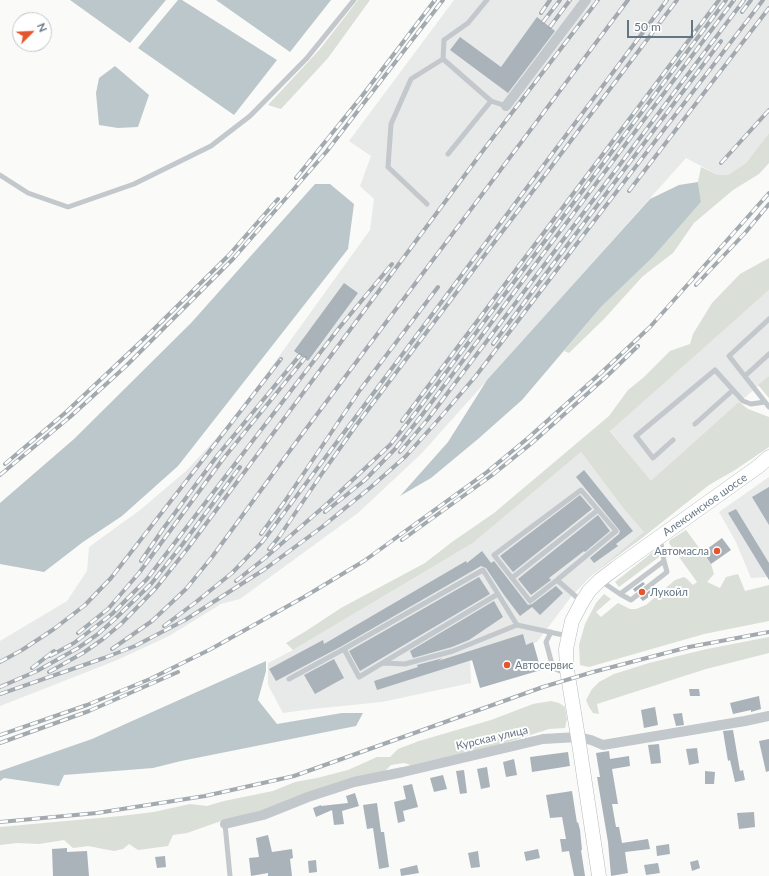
<!DOCTYPE html>
<meta charset="utf-8">
<style>
body{margin:0}
#map{position:relative;width:769px;height:876px;overflow:hidden;background:#fafaf8;font-family:Lato,sans-serif}
canvas{display:block}
.north{position:absolute;left:12px;top:12px;width:40px;height:40px;box-sizing:border-box;background:#fff;border:1px solid #c1c8cd;border-radius:50%;rotate:66deg;font-size:11px;font-weight:700;line-height:16px;text-align:center;color:#657683}
.north::after{content:'';display:block;margin:auto;width:14px;height:18px;background:#e4572e;clip-path:polygon(50% 0,100% 100%,50% 72%,0 100%)}
.scale{position:absolute;left:627px;top:20px;width:66px;height:18px;box-sizing:border-box;border:2px solid #657683;border-top:0;padding-left:5px;font-size:12px;line-height:14px;white-space:nowrap;color:#657683;-webkit-text-stroke:3px #fff;paint-order:stroke}
</style>
<div id="map">
<canvas width="769" height="876"></canvas>
<div class="north">N</div>
<div class="scale">50 m</div>
</div>
<script>
const ctx = document.querySelector('canvas').getContext('2d');
ctx.lineJoin = 'round';
function fill(path, color) {
  ctx.fillStyle = color;
  ctx.fill(path, 'evenodd');
}
function toPath(rows) {
  const path = new Path2D();
  for (const r of rows) {
    path.moveTo(r[0], r[1]);
    for (let i = 2; i < r.length; i += 2) path.lineTo(r[i], r[i + 1]);
  }
  return path;
}
function stroke(path, color, width, dash) {
  ctx.strokeStyle = color;
  ctx.lineWidth = width;
  ctx.lineCap = dash ? 'butt' : 'round';
  ctx.setLineDash(dash || []);
  ctx.stroke(path);
}
function drawText(font, color, halo, rows, align = 'center') {
  ctx.font = font + ' Lato,sans-serif';
  ctx.lineWidth = 4;
  ctx.setLineDash([]);
  ctx.textBaseline = 'middle';
  ctx.strokeStyle = halo;
  ctx.fillStyle = color;
  for (const [text, x, y, turn = 0] of rows) {
    ctx.save();
    ctx.translate(x, y);
    ctx.rotate((+turn || 0) * Math.PI / 180);
    ctx.textAlign = isNaN(turn) ? turn : align;
    if (halo) ctx.strokeText(text, 0, 0);
    ctx.fillText(text, 0, 0);
    ctx.restore();
  }
}
fill(toPath([
 [454,0,769,0,769,133,746,163,728,175,718,175,686,158,422,453,358,513,240,599,221,604,169,636,115,661,0,706,0,641,67,601,87,571,89,547,140,510,186,471,233,420,370,230,374,199,360,186,371,156,349,141],
 [769,290,769,376,651,482,610,430],
 [581,452,623,508,645,532,592,575,571,597,537,642,470,661,471,683,382,702,312,709,283,713,268,685,268,663,293,650,473,543],
 [769,477,769,577,751,578,736,542,719,512]
]), '#e8e9e9');
fill(toPath([
 [358,0,370,0,328,58,281,109,268,105,320,49],
 [769,133,769,163,759,174,733,190,694,223,673,253,643,276,604,319,569,353,564,351,601,307,653,257,701,202,698,182,701,167,718,175,728,175,746,163],
 [769,258,769,290,610,431,651,481,739,402,748,409,769,417,769,447,735,470,709,485,642,538,592,575,644,532,623,508,581,452,473,543,293,650,286,643,306,631,341,608,425,563,452,542,494,513,609,416,628,390,643,378,670,351,690,344,693,334,712,303,740,274],
 [769,376,769,398,758,385],
 [686,530,711,564,714,574,707,582,720,588,726,577,738,574,745,591,769,585,769,621,704,634,589,667,580,665,579,645,585,624,596,603,604,594,611,599,596,612,601,617,618,603,630,609,636,609,646,605,675,580,684,577,687,579,693,585,697,582,669,543,670,540],
 [658,548,659,557,619,587,615,582],
 [769,637,769,653,706,669,597,704,599,714,593,713,589,707,586,700,592,689,599,682,614,674,649,663,707,649],
 [551,701,559,703,565,707,567,719,565,728,549,729,496,746,411,765,404,763,391,765,383,773,262,812,221,821,187,833,173,835,168,846,138,850,129,844,123,849,114,851,88,846,73,848,64,840,39,844,17,843,0,845,0,827,121,816,154,812,190,804,207,806,224,801,273,791,295,782,317,778,348,770,377,757,390,757,398,749,419,741,491,720,533,704]
]), '#dadfd7');
fill(toPath([
 [70,0,166,0,130,43],
 [178,0,182,0,277,60,234,115,138,48],
 [216,0,331,0,290,52],
 [115,66,149,95,138,127,118,128,99,125,96,93,99,78],
 [698,182,701,202,653,257,601,307,522,400,478,439,431,478,400,496,448,442,487,380,650,199,679,185],
 [315,184,330,184,354,204,348,249,178,466,122,516,83,542,44,572,0,564,0,503,74,439,191,323],
 [266,661,266,671,258,700,277,724,342,713,363,713,356,726,181,761,153,768,64,775,59,786,4,778,0,781,0,771,92,739]
]), '#bbc7cb');
fill(toPath([
 [537,17,555,31,508,93,450,50,460,37,501,67],
 [344,283,358,293,308,361,294,351],
 [584,470,633,531,616,544,618,546,594,563,590,558,619,534,620,531,576,477],
 [769,487,769,525,752,497],
 [580,495,592,509,513,572,500,556],
 [736,509,769,563,769,580,728,513],
 [598,515,610,531,585,552,584,551,549,578,551,580,531,595,518,579],
 [722,538,731,550,711,564,703,552],
 [482,551,491,563,494,561,528,605,532,604,556,586,563,593,540,615,532,607,520,616,504,595,486,568,481,566,342,646,276,681,269,669,323,640,324,644,466,561,467,563],
 [479,577,490,594,360,671,349,651],
 [643,582,645,584,635,592,633,589],
 [650,590,653,594,643,601,640,598],
 [494,601,503,617,469,640,452,647,413,658,410,651],
 [523,634,526,645,533,642,541,670,480,688,472,660,377,690,374,681,418,667,417,665,443,658,438,661],
 [334,659,344,678,315,694,304,675],
 [689,689,699,689,700,696,690,696],
 [759,696,761,709,751,712,751,710,733,714,730,703],
 [655,707,658,725,644,728,641,710],
 [682,713,684,725,676,726,673,714],
 [733,730,740,771,743,770,745,780,735,782,730,760,728,761,723,731],
 [769,739,769,771,766,772,759,741],
 [659,744,661,763,651,764,648,745],
 [697,748,699,763,689,765,686,749],
 [609,751,610,759,629,756,630,766,612,769,618,804,612,804,616,827,619,827,622,843,648,839,650,849,625,852,628,873,611,876,608,842,597,777,600,777,596,753],
 [568,752,570,766,532,772,530,757],
 [514,759,517,775,506,777,503,762],
 [487,767,490,787,481,789,477,769],
 [464,770,467,793,460,794,456,771],
 [705,771,715,772,714,784,705,784],
 [443,775,447,789,434,792,430,778],
 [412,784,418,807,403,811,405,821,398,823,394,802,406,799,403,786],
 [572,791,577,823,578,822,580,830,582,850,581,850,585,876,574,876,569,851,562,852,560,839,566,839,562,817,550,818,546,795],
 [355,793,359,806,342,811,344,824,334,825,332,810,316,817,313,808,321,805,321,806,348,803,346,796],
 [377,803,381,832,384,832,389,867,379,869,373,828,367,829,363,805],
 [754,812,755,827,739,829,737,813],
 [268,835,272,852,292,849,293,858,290,859,292,876,268,876,268,873,251,876,249,858,259,857,256,838],
 [669,844,670,854,657,856,656,846],
 [67,848,67,852,87,851,89,876,53,876,52,849],
 [538,849,540,858,526,861,524,852],
 [478,851,480,867,471,868,468,853],
 [165,856,166,867,157,868,155,857],
 [316,860,317,872,309,873,308,861],
 [698,860,700,868,692,871,690,862],
 [658,863,660,873,646,875,644,865],
 [417,865,419,873,401,876,400,869]
]), '#aab3b9');
const secondary = toPath([
 [599,876,578,737,567,670,566,649,572,621,582,602,589,591,600,580,616,568,759,466,769,457]
]);
stroke(secondary, '#b3babf', 15);
stroke(toPath([
 [487,0,468,23,444,40,443,59,491,101],
 [448,154,491,101,506,106],
 [0,175,28,193,68,207,134,184,211,146,250,116,307,58,354,0],
 [427,204,388,167,391,124,411,79,443,59],
 [769,319,729,356,769,407],
 [746,375,769,354],
 [695,424,733,390],
 [673,440,653,458,636,436,715,370,743,401,751,404,765,402],
 [512,578,598,510],
 [557,580,530,601,494,555,581,490,616,531,557,580,581,601],
 [601,581,620,594,664,561,660,538],
 [498,594,359,677,344,649,483,570,498,594,517,625,568,636],
 [620,594,631,600,667,572,664,561],
 [551,632,546,642,553,668,560,671,565,670],
 [383,663,405,664,453,651,517,625],
 [289,679,344,649],
 [225,824,230,876]
]), '#c3c8cc', 5);
stroke(toPath([
 [506,106,586,0],
 [225,824,263,815,308,797,354,782,403,772,543,739,578,737,591,740,603,745,745,721,769,716]
]), '#c3c8cc', 10);
stroke(secondary, '#fff', 14);
const rail = toPath([
 [742,12,751,0],
 [541,13,550,0],
 [543,22,560,0],
 [550,27,570,0],
 [721,163,769,110],
 [296,178,362,96,435,0],
 [629,191,769,8],
 [696,285,745,233,769,204],
 [493,344,721,41],
 [402,421,719,0],
 [400,452,428,419,744,0],
 [5,464,65,413,150,333,229,255,278,199],
 [0,475,70,417,126,366,233,259,327,151,443,0],
 [325,512,365,480,395,449,422,415,734,0],
 [261,534,285,501,360,390,438,287],
 [402,540,491,476,532,443,606,377,638,346],
 [269,549,279,537,321,475,355,427,677,0],
 [141,561,163,529,217,456,300,355],
 [236,581,265,558,328,503,390,445,417,411,726,0],
 [164,626,196,602,232,573,263,541,667,0],
 [78,633,108,609,139,573,223,459,305,358],
 [112,649,152,621,186,589,212,557,294,445,628,0],
 [50,656,74,643,112,614,147,579,339,328,392,264],
 [0,662,22,650,54,629,85,605,111,578,281,359],
 [32,668,54,651],
 [49,672,83,653,103,639,121,624,156,588,188,548,485,148,598,0],
 [0,687,37,671,78,648,98,634,116,618,151,584,182,545,240,467],
 [0,694,104,658,135,646,185,620,265,569,322,527,371,487,406,456,439,419,475,377,763,0],
 [0,735,87,705,150,679,211,649,304,597,364,561,487,472,528,438,602,372,650,327,769,193],
 [0,743,89,711,178,672],
 [0,822,97,813,205,796,294,776,543,687,593,672,689,647,769,632]
]);
stroke(rail, '#a2aab0', 4);
stroke(rail, '#fff', 2.5, [8]);
for (const [x, y, r, color] of [
 [717,551,4,"#e4572e"],
 [642,592,4,"#e4572e"],
 [507,665,4,"#e4572e"]
]) {
  const dot = new Path2D();
  dot.arc(x, y, r, 0, 2 * Math.PI);
  ctx.fillStyle = color;
  ctx.fill(dot);
  stroke(dot, '#fff', 1.5);
}
drawText('11px', '#657683', '#fff', [
 ["Алексинское шоссе",705,505,-35],
 ["Курская улица",492,738,-13]
]);
drawText('11px', '#657683', '#fff', [
 ["Автомасла",709,551,"right"],
 ["Лукойл",650,592],
 ["Автосервис",515,665]
], 'left');
</script>
